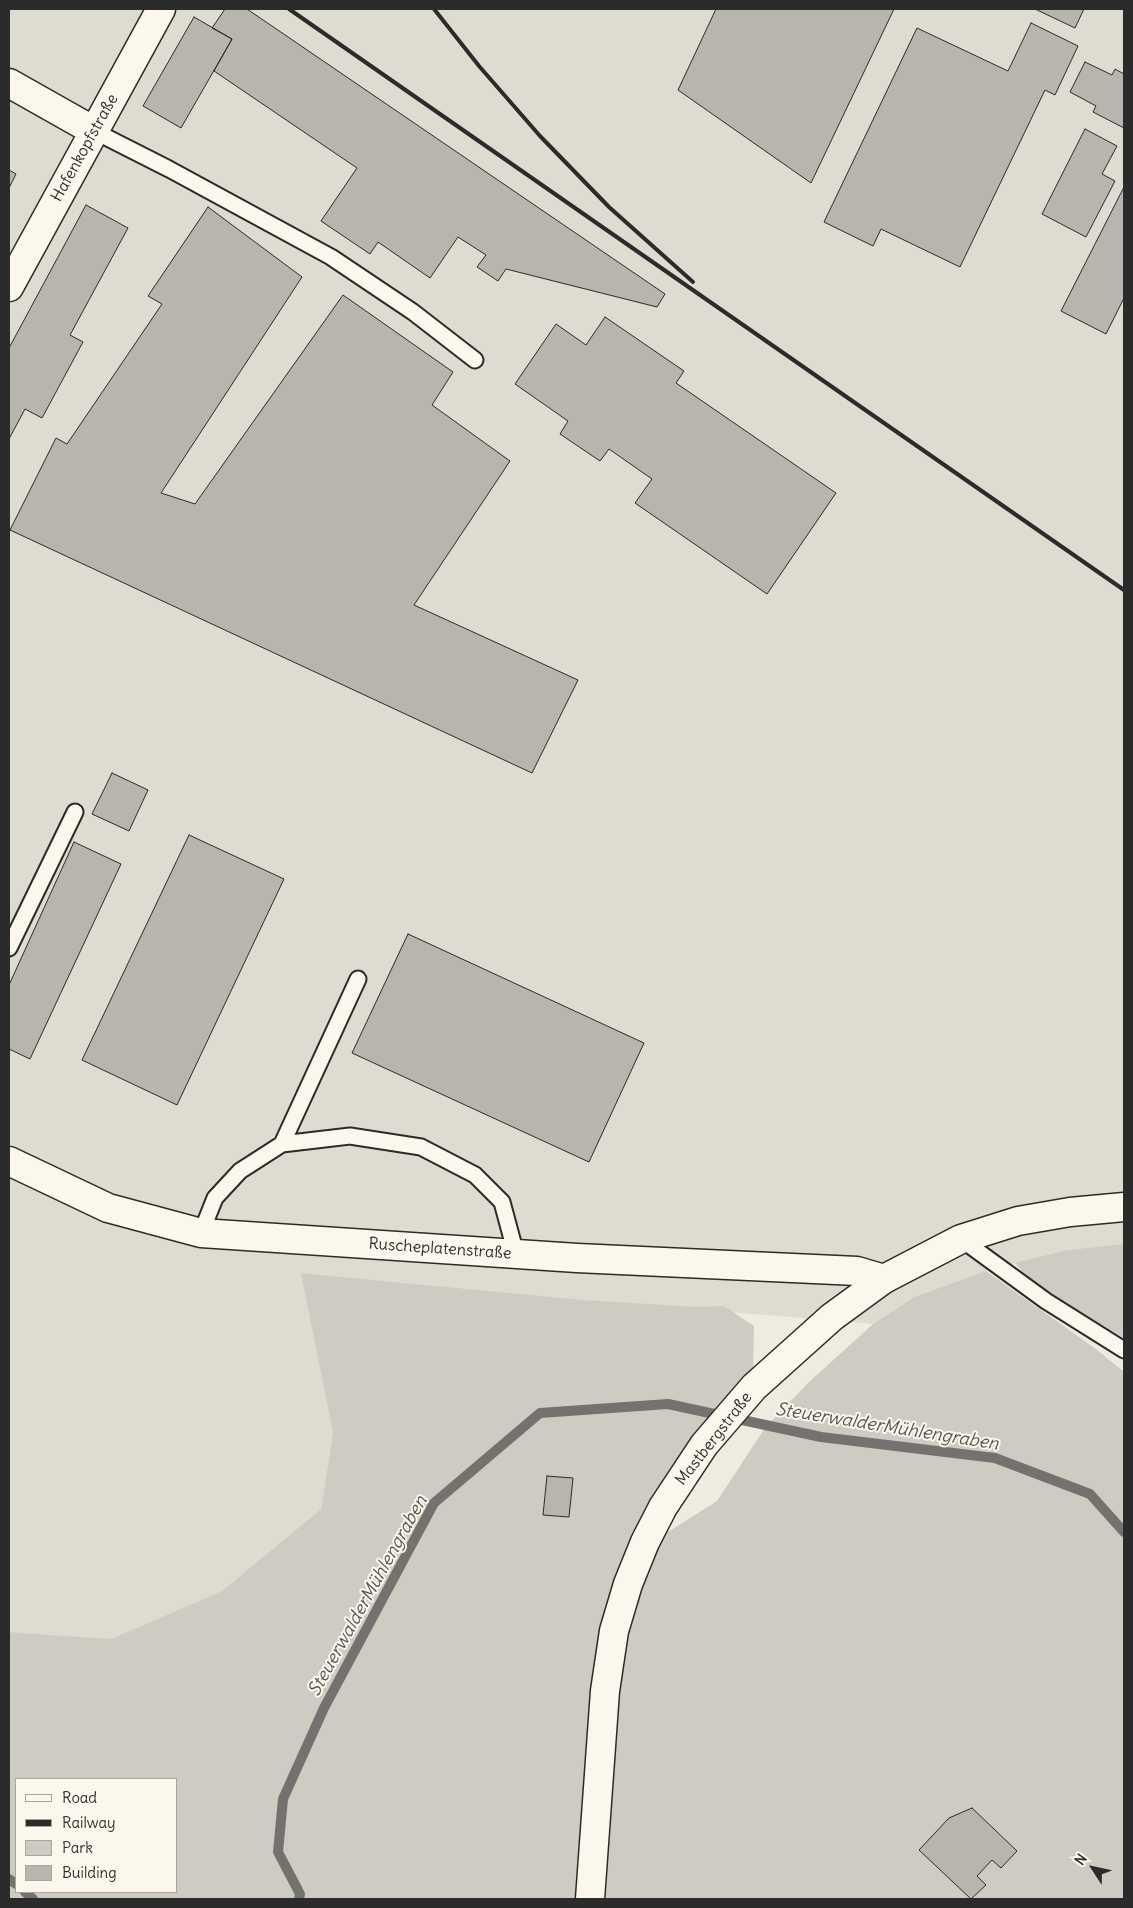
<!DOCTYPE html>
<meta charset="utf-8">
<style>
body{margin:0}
#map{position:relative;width:1133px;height:1908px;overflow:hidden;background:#eeebe0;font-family:Delius,sans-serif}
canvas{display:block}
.frame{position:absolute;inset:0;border:10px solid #2b2b2b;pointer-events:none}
.legend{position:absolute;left:15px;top:1778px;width:162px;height:115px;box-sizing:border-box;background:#fbf7ec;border:1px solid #a8a59f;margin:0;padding:6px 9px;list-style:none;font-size:15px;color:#2b2b2b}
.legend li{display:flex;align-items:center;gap:10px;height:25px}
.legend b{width:25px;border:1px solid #a8a59f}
.north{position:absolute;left:1068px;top:1843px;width:50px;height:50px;-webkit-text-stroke:4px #fbf7ec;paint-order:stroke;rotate:305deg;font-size:14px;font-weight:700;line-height:20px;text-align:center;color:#2b2b2b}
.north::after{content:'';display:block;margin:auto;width:18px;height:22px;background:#2b2b2b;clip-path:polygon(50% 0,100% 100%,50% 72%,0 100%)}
</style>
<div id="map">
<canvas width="1133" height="1908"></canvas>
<div class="frame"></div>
<ul class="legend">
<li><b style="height:6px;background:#fbf7ec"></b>Road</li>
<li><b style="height:6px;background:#2b2b2b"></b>Railway</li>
<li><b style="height:14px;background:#cecbc2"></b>Park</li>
<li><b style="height:14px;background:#b8b5ae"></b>Building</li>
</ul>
<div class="north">N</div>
</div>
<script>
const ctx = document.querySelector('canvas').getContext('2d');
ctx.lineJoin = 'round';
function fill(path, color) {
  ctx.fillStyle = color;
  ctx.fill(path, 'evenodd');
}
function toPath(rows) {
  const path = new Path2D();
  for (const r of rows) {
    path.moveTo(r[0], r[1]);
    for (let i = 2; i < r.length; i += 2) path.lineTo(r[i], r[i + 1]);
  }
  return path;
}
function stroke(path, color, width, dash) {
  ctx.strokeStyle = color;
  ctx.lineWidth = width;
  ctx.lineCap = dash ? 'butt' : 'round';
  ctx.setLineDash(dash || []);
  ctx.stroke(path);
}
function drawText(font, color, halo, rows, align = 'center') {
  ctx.font = font + ' Delius,sans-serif';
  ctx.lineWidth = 4;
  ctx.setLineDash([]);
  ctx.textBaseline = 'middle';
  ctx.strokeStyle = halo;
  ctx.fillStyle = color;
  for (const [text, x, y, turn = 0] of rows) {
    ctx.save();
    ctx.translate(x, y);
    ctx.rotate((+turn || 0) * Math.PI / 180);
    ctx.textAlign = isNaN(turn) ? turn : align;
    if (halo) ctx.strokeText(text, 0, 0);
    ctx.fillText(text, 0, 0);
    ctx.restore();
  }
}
fill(toPath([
 [9,9,1124,9,1124,1244,1067,1250,986,1271,914,1297,873,1324,584,1300,302,1273,333,1433,321,1509,222,1591,111,1639,9,1632]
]), '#dedbd1');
fill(toPath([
 [1124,1244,1124,1338,1033,1284,1015,1263,1067,1250],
 [986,1271,1096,1349,1124,1372,1124,1899,9,1899,9,1632,111,1639,222,1591,321,1509,333,1433,301,1273,584,1300,697,1307,724,1306,754,1326,753,1371,630,1556,717,1501,765,1428,808,1383,873,1324,914,1297],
 [16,1779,176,1779,176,1892,16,1892]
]), '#cecbc2');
stroke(toPath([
 [9,1879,16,1884],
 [25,1892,33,1899],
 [299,1899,300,1894,278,1852,283,1799,324,1708,434,1503,540,1413,668,1404,821,1437,995,1458,1090,1494,1124,1532]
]), '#74726e', 10);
const building = toPath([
 [225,9,247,9,665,294,657,307,506,269,498,281,477,267,486,255,458,237,430,278,378,242,370,254,321,221,357,168,214,71,232,39,212,28,225,9],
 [716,9,894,9,811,183,678,90,716,9],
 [1035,9,1084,9,1075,28,1035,9],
 [194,17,232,39,181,128,143,106,194,17],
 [1031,23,1078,46,1055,95,1045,90,960,267,881,229,873,246,824,222,917,28,1008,71,1031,23],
 [1085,62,1112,75,1115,69,1124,74,1124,128,1093,112,1096,106,1070,92,1085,62],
 [1085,129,1117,146,1102,174,1115,181,1086,237,1042,214,1085,129],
 [9,170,16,174,9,188,9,170],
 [1124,187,1124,298,1106,334,1061,311,1124,187],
 [86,205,128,228,70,335,83,342,42,418,25,409,9,439,9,348,86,205],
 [208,207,302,277,161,493,195,504,343,295,453,372,432,405,510,461,414,605,578,680,532,773,10,530,56,438,67,444,162,304,148,296,208,207],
 [605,317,684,371,676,383,836,493,767,594,635,503,652,479,609,449,600,461,560,434,568,421,515,384,556,324,586,345,605,317],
 [112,773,148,790,129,831,92,814,112,773],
 [189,835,284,879,177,1105,82,1060,189,835],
 [74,842,121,864,30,1059,9,1049,9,985,74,842],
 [408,934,644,1043,589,1162,352,1053,408,934],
 [547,1476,573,1478,569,1517,543,1515,547,1476],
 [972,1808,1017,1851,1001,1868,992,1860,977,1876,986,1885,971,1899,919,1850,949,1818,972,1808]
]);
fill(building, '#b8b5ae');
stroke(building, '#2b2b2b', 1);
const service = toPath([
 [94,131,169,169,331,257,413,312,475,360],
 [9,948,75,812],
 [282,1144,358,979],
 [201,1233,215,1198,240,1171,282,1144,350,1136,421,1147,475,1175,502,1202,516,1254],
 [961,1239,1046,1301,1124,1350]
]);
const minor = toPath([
 [9,83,94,131],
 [9,287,161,9],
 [9,1161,108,1208,201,1233,577,1258,857,1271,884,1279]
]);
const secondary = toPath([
 [590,1899,605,1691,614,1631,628,1584,645,1542,663,1507,704,1445,754,1387,832,1317,884,1279,961,1239,1018,1221,1070,1212,1124,1207]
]);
stroke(service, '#2b2b2b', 19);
stroke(minor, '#2b2b2b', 31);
stroke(secondary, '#2b2b2b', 31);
stroke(service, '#fbf7ec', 15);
stroke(minor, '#fbf7ec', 28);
stroke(secondary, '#fbf7ec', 28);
stroke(toPath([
 [289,9,1124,590],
 [434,9,479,66,540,136,609,207,693,282]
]), '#2b2b2b', 4);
drawText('16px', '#2b2b2b', '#fbf7ec', [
 ["Hafenkopfstraße",85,148,-61],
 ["Ruscheplatenstraße",440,1249,4],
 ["Mastbergstraße",714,1439,-52]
]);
drawText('italic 18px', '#555552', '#fbf7ec', [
 ["SteuerwalderMühlengraben",887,1427,9],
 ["SteuerwalderMühlengraben",368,1596,-61]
]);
</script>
